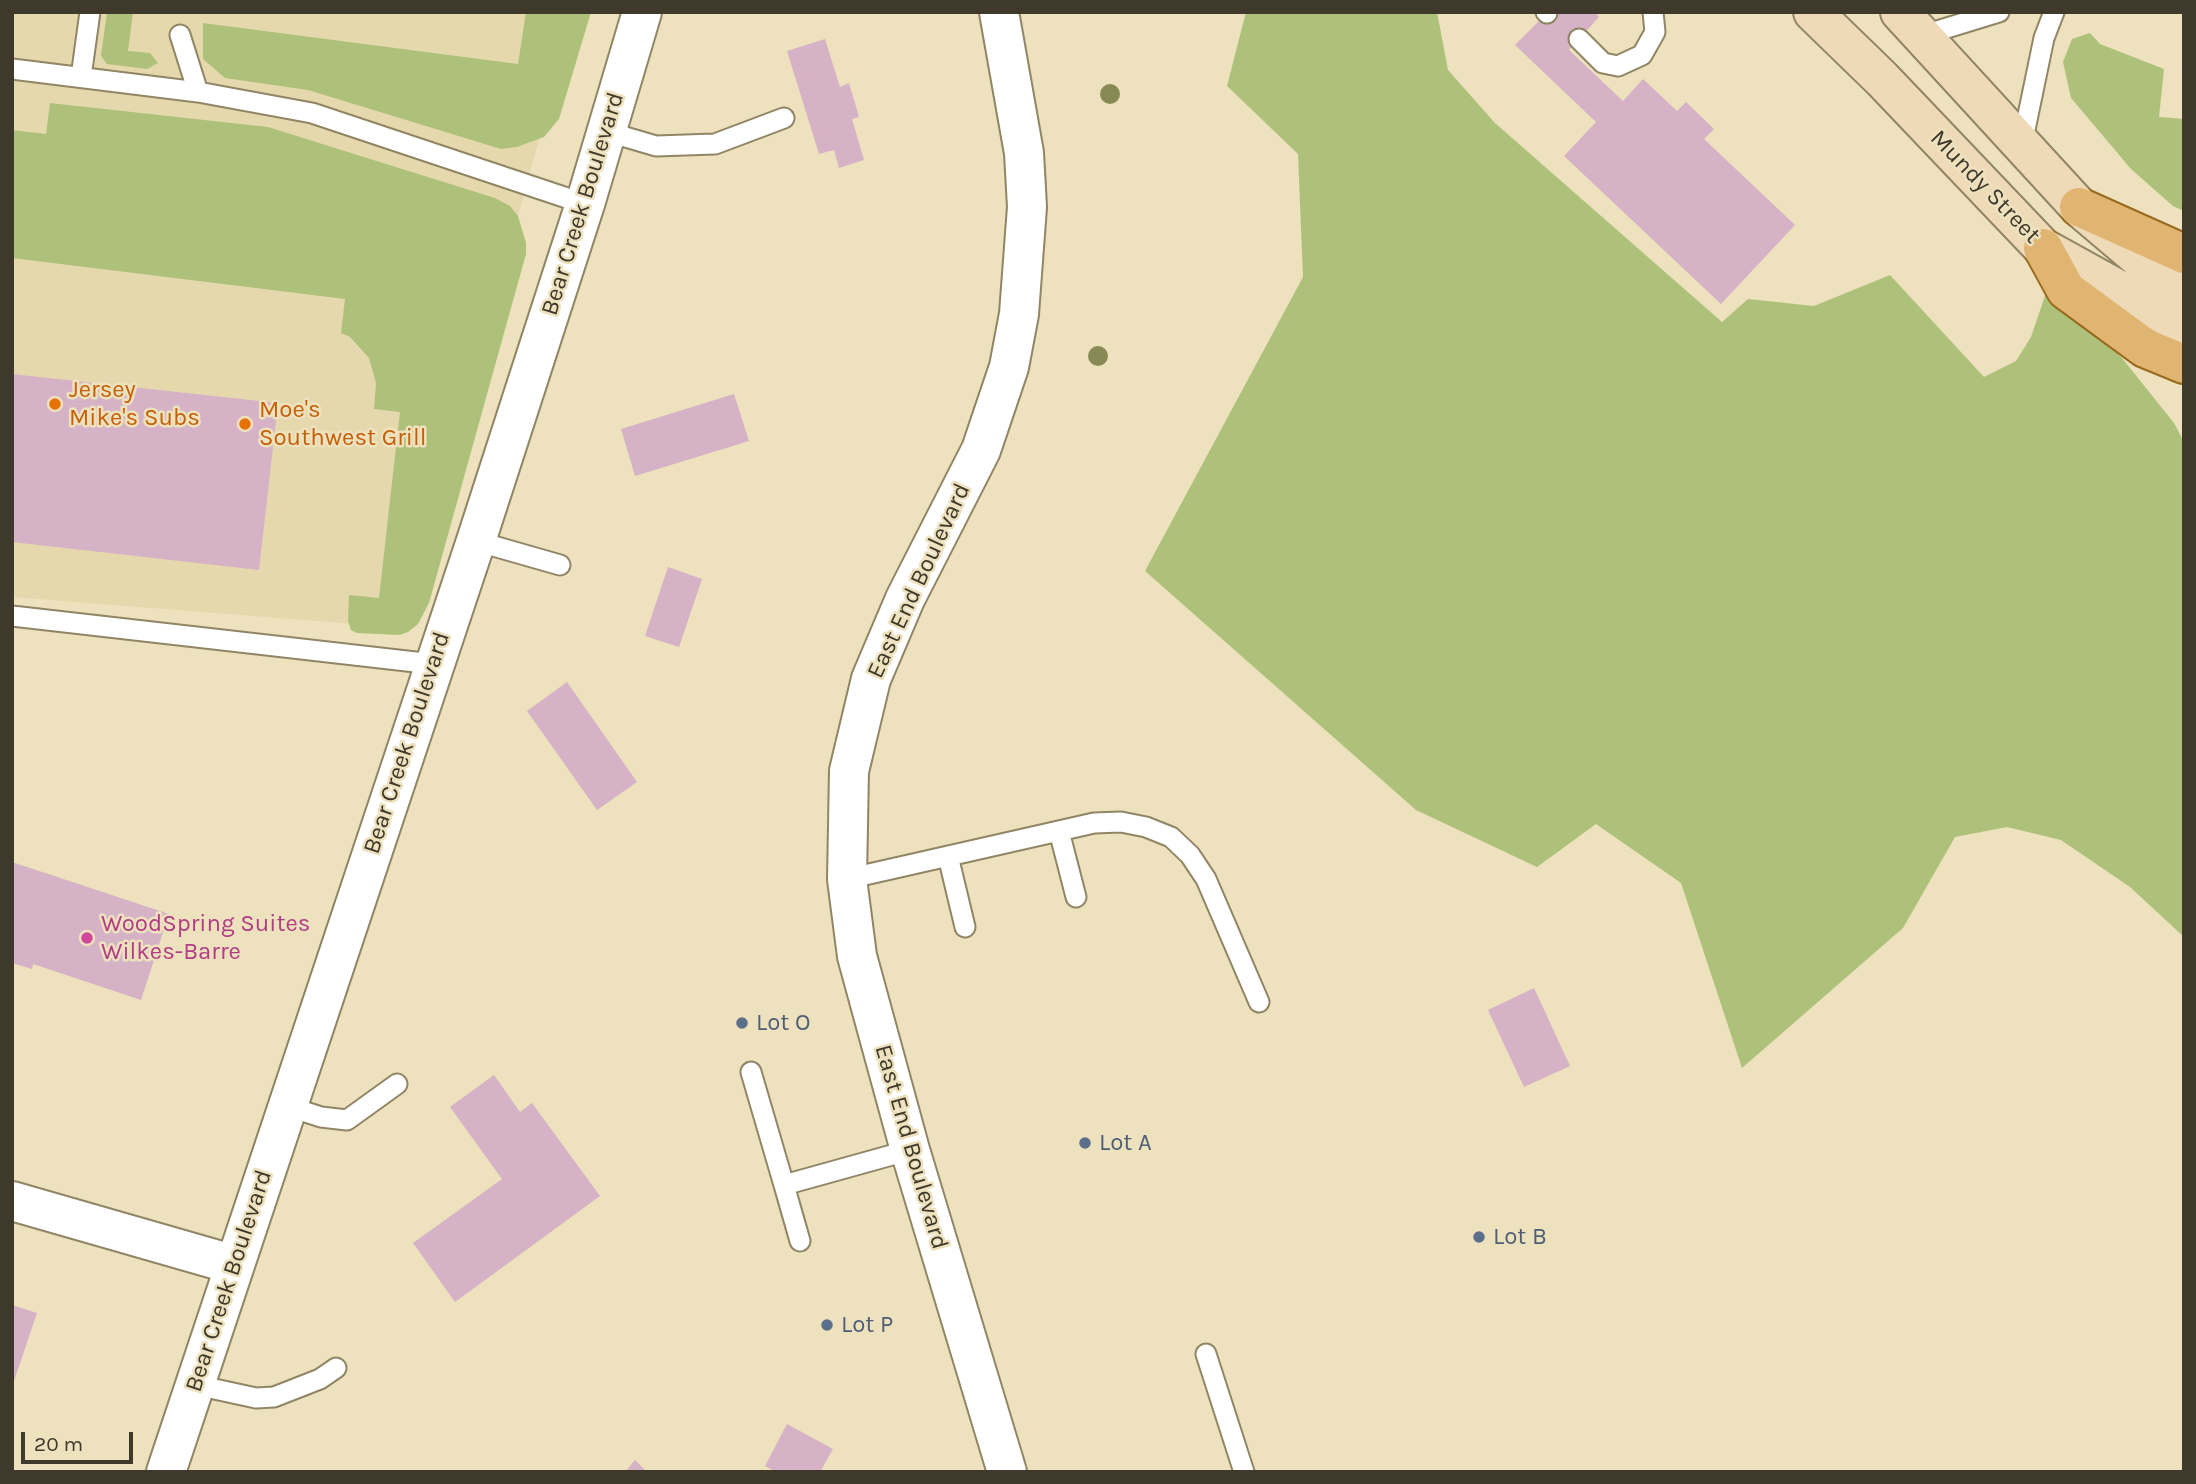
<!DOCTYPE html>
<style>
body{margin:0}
#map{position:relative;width:2196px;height:1484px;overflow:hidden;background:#ede1be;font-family:Karla,sans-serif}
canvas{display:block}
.frame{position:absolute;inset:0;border:14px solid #3e392b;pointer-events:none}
.scale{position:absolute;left:21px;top:1432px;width:112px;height:32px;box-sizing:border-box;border:4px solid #3e392b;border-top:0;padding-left:9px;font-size:21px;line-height:24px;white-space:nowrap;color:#3e392b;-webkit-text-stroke:5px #ede1be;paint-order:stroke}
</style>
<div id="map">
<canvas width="2196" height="1484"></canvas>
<div class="frame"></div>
<div class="scale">20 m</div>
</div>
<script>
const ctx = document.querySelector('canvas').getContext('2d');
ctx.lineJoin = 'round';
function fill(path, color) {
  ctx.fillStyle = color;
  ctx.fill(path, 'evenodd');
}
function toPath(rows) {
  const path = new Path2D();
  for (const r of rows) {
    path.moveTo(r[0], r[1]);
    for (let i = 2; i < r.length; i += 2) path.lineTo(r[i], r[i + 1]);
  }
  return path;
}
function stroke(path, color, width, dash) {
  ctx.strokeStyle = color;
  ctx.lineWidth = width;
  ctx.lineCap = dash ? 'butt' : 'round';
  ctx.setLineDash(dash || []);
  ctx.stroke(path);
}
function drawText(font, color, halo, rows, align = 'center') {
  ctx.font = font + ' Karla,sans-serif';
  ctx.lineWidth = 5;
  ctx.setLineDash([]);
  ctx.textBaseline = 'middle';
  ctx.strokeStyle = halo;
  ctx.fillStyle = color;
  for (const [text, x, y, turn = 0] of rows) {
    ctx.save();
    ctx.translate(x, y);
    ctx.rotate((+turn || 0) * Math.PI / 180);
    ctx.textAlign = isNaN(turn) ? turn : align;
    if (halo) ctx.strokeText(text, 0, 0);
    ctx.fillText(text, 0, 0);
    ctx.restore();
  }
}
fill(toPath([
 [12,12,574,12,414,593,381,626,12,597]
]), '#e6d8ad');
fill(toPath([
 [107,12,133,12,128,51,150,53,158,63,147,69,107,64,101,56],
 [526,12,591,12,559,119,544,137,517,147,501,149,308,90,225,78,203,59,203,23,518,64],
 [1246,12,1437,12,1448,70,1495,123,1722,322,1748,299,1814,306,1890,275,1984,377,2016,361,2031,337,2047,290,2122,358,2174,423,2184,442,2184,937,2130,887,2061,840,2007,827,1955,837,1903,928,1742,1068,1681,883,1596,824,1537,867,1416,810,1145,571,1303,277,1298,154,1227,86],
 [2090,33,2100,44,2164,69,2159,117,2184,119,2184,211,2173,206,2131,169,2071,98,2063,62,2072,39],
 [50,103,268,127,495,198,510,206,518,216,526,243,526,254,429,603,418,624,408,632,399,635,357,633,351,630,348,621,349,595,379,598,400,412,374,409,376,383,369,358,350,337,341,333,345,299,12,258,12,130,46,134]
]), '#aec17a');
fill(toPath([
 [1548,12,1595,12,1599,17,1569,50,1623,101,1643,79,1677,111,1686,102,1714,129,1704,139,1795,225,1721,304,1564,156,1596,122,1515,45],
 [825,39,840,87,849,83,859,117,852,119,864,160,839,168,834,150,819,154,787,51],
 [12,374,278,403,259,570,12,542],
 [734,394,749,441,635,476,621,429],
 [668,567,702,579,679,647,645,636],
 [567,682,637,782,597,810,527,711],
 [12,862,169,914,141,1000,33,964,32,969,12,963],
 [1534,988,1570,1066,1524,1087,1488,1010],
 [494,1075,520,1112,532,1103,600,1196,455,1302,413,1243,502,1179,450,1107],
 [12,1305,37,1313,13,1384,12,1384],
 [787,1424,833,1449,820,1472,776,1472,765,1466],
 [635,1460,647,1472,625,1472]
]), '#d5b2c5');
const service = toPath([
 [1546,12,1547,13],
 [1923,30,1924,35,1999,12],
 [180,35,198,92],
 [1579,39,1603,63,1618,66,1642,55,1655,32,1653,12],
 [12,69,198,92,312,113,585,204],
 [81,77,90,12],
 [605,131,656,146,715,144,784,118],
 [2022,144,2044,38,2054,12],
 [476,541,560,565],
 [12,616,433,664],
 [1059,831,1076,897],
 [948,856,965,927],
 [847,879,1094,823,1121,822,1146,827,1171,837,1190,855,1206,879,1259,1002],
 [751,1072,784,1185],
 [287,1106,321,1117,347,1120,397,1084],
 [800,1241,784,1185,910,1150],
 [1206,1354,1244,1472],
 [196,1385,256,1398,274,1397,320,1379,336,1368]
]);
const minor = toPath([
 [999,12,1024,153,1027,207,1019,314,1009,367,981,450,905,599,871,679,849,771,847,879,857,956,910,1150,1007,1472],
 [12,1201,235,1265],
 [166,1472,476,541,585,204,642,12]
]);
const secondary = toPath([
 [1813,12,1882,79,2043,248,2184,326],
 [1900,12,2079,207,2164,279,2184,287]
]);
const primary = toPath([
 [2079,207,2184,254],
 [2043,248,2066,290,2145,348,2184,364]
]);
stroke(service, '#908565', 23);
stroke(minor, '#908565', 42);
stroke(secondary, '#908565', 42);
stroke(primary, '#9a6a1c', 42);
stroke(service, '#fff', 19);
stroke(minor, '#fff', 38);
stroke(secondary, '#efdab8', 38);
stroke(primary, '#e0b572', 38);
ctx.fillStyle = '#888a56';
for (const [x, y] of [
 [1110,94],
 [1098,356]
]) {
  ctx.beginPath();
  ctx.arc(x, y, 10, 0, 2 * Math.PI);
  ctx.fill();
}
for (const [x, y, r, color] of [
 [55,404,7,"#e8710a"],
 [245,424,7,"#e8710a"],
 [87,938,7,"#d1479c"],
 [742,1023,7,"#5c6f8a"],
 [1085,1143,7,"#5c6f8a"],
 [1479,1237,7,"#5c6f8a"],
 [827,1325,7,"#5c6f8a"]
]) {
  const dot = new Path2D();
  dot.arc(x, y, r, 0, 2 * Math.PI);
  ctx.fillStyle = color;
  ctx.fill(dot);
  stroke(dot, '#ede1be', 2.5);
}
drawText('24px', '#3e392b', '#ede1be', [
 ["Mundy Street",1985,187,46],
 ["Bear Creek Boulevard",583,204,-73],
 ["East End Boulevard",919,581,-65],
 ["Bear Creek Boulevard",407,743,-72],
 ["East End Boulevard",911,1147,74],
 ["Bear Creek Boulevard",229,1281,-72]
]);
drawText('24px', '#c56008', '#ede1be', [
 ["Jersey",69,390],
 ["Mike's Subs",69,418],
 ["Moe's",259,410],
 ["Southwest Grill",259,438]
], 'left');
drawText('24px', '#b23c85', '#ede1be', [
 ["WoodSpring Suites",101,924],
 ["Wilkes-Barre",101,952]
], 'left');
drawText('24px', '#4e5e75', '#ede1be', [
 ["Lot O",756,1023],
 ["Lot A",1099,1143],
 ["Lot B",1493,1237],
 ["Lot P",841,1325]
], 'left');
</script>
